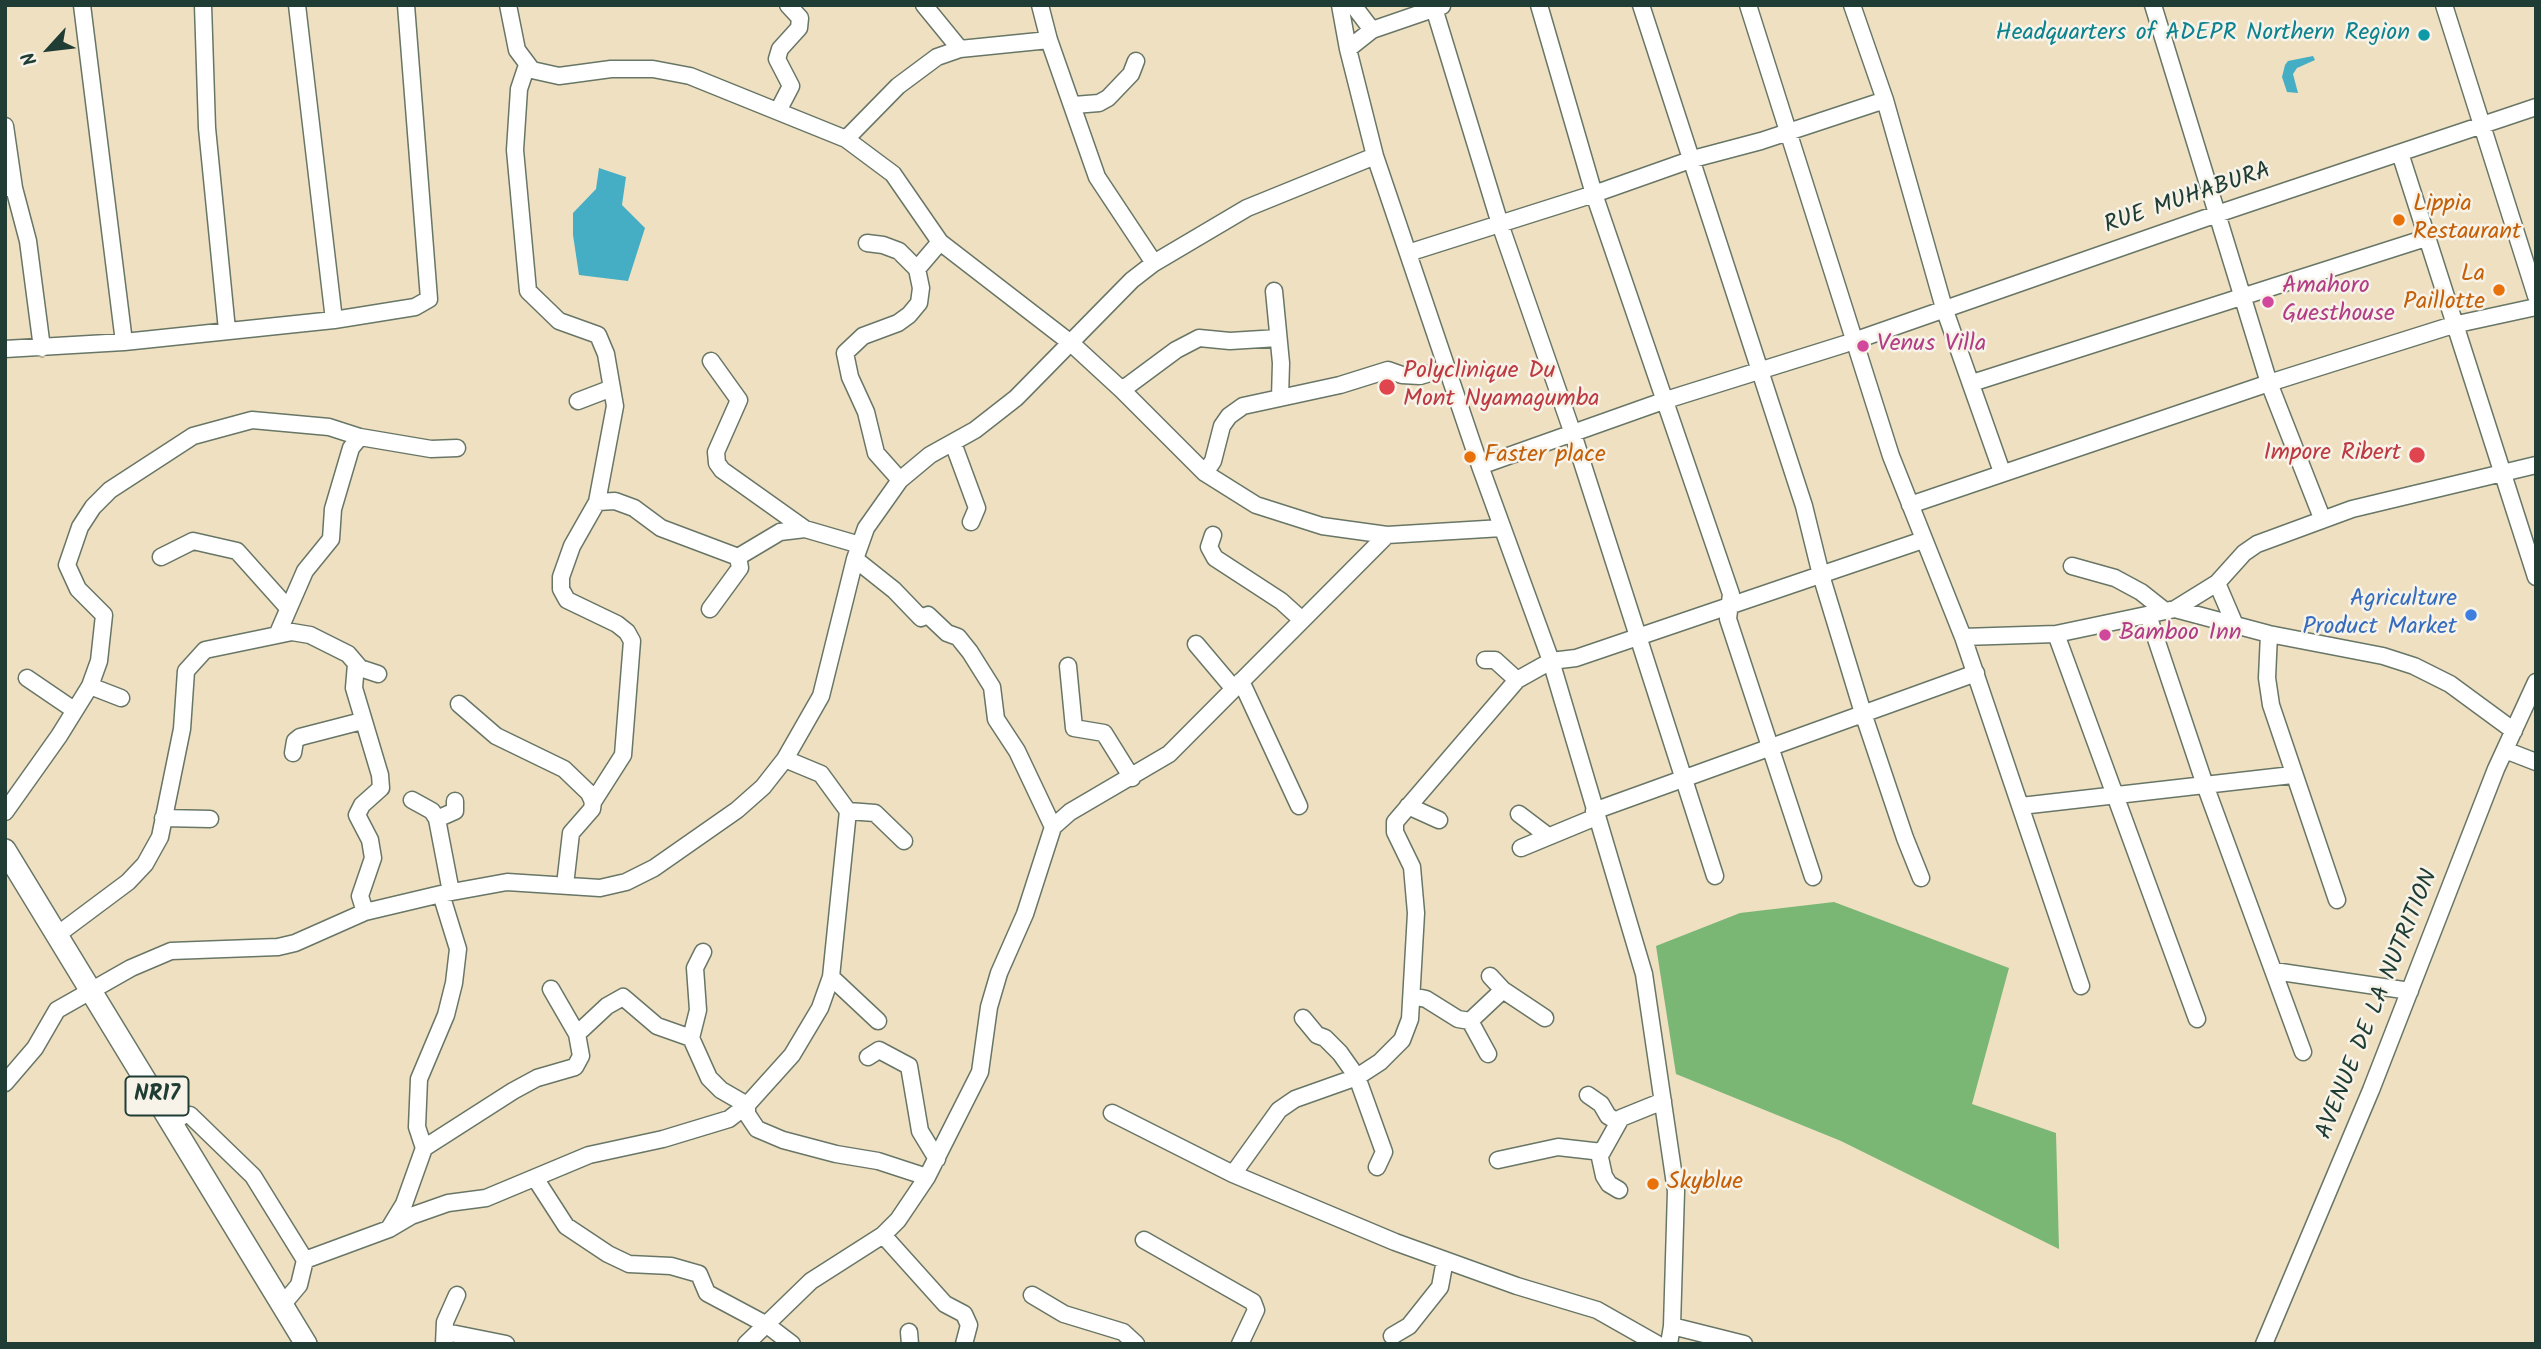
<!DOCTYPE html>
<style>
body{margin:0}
#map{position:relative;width:2541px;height:1349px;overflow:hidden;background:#efe0c2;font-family:Kalam,sans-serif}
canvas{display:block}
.frame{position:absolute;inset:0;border:7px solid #1f3d34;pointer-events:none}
.north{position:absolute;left:14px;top:14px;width:70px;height:70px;-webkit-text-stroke:5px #f7f3e8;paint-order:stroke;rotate:243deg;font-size:19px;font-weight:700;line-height:28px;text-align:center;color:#1f3d34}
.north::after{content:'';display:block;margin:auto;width:24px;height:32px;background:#1f3d34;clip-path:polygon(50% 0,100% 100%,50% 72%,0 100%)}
</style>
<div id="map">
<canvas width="2541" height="1349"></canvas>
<div class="frame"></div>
<div class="north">N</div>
</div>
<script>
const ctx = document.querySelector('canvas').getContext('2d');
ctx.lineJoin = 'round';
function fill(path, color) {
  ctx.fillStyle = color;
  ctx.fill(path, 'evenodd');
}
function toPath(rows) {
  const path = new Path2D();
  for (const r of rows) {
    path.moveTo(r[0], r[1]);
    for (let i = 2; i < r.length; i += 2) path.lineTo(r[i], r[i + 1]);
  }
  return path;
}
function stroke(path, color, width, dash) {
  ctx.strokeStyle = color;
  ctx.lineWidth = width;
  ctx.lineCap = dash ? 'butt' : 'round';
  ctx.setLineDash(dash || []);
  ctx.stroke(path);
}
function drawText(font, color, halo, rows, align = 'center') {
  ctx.font = font + ' Kalam,sans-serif';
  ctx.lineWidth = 5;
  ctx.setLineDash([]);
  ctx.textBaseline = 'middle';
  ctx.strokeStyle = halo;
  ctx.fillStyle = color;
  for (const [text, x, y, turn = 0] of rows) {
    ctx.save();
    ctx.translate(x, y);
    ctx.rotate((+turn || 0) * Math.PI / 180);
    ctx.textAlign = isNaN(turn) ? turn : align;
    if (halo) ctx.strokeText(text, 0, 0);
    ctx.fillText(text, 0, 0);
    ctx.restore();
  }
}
fill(toPath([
 [1834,902,2009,968,1972,1104,2056,1133,2059,1249,1841,1141,1676,1074,1656,946,1740,913]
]), '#7ab674');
fill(toPath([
 [2313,56,2315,60,2297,68,2293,74,2298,93,2287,92,2282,77,2285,65,2288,61],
 [599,168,626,177,622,205,645,228,628,281,579,275,573,235,573,213,596,189]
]), '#45aec4');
const minor = toPath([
 [82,5,124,342],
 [203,5,207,128,227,330],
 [297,5,334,320],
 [508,5,517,50,532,70,559,76,611,69,653,69,690,76,846,139,893,174,940,242,1072,344,1122,390,1205,473,1256,505,1322,526,1387,535],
 [924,5,960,49],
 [1040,5,1049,40,1097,177,1154,263],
 [1340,5,1348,49],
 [1353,5,1372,30,1348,49,1375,156,1480,466,1551,661,1644,974,1676,1191,1672,1326,1669,1344],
 [1539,5,1594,194,1731,594,1728,619,1813,877],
 [1641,5,1804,506,1821,575,1863,713,1905,838,1921,878],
 [1748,5,1891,456,1963,637,2081,986],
 [1852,5,1885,100,1944,308,2002,472],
 [2153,5,2269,383,2322,518],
 [2444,5,2536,296],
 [1434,8,1500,224,1573,434,1715,876],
 [1372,30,1442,6],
 [527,65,519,89,515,150,528,291,559,321,598,335,606,354,615,406,597,502,572,546,561,577,561,589,567,600,617,624,627,632,632,641,623,755,593,802],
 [1074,105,1099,103,1108,98,1131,74,1136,61],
 [778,111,791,86,777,59,780,49,799,28,800,18,788,5],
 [5,126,14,188],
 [846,139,898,86,937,57,960,49,1049,40],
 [2400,153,2536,577],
 [5,188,14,188,28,241,42,348],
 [867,243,883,245,899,251,917,269,921,288,919,303,909,315,898,323,863,336,845,353,850,377,866,412,876,453,900,480],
 [1408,253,1594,194,1693,159,1761,141,1885,100],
 [917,269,940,242],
 [5,349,124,342,334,320,415,307,429,299,406,5],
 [711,361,739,400,716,452,717,463,722,470,805,529],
 [1972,383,2426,238],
 [1122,390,1176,350,1199,338,1230,341,1278,338],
 [1280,398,1340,385,1388,370,1402,375,1420,376,1447,368],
 [578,401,612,388],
 [953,443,977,508,971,522],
 [1480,466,1666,400,1845,344,2220,213,2536,107],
 [1205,473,1213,461,1222,426,1229,416,1243,406,1280,398,1281,363,1274,291],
 [597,502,615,501,634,508,661,528,738,557,780,532,805,529,860,545],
 [1910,505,2269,383,2453,325,2536,307],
 [1213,535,1209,547,1215,558,1281,601,1302,620],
 [161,557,193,541,237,551,288,608],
 [855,559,894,590,921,618,928,615,947,633,958,637,970,652,992,687,996,719,1017,751,1053,827],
 [2072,566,2115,578,2141,592,2165,611],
 [2217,583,2235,625],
 [710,609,740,568,738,557],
 [2175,609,2269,634,2383,656,2414,666,2450,684,2514,731],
 [2148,615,2205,785,2303,1052],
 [278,633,305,571,331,539,333,509,351,448,360,437],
 [2056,634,2197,1019],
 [2269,634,2267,678,2271,705,2337,900],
 [1963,637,2056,634,2175,609,2217,583,2244,553,2257,544,2352,509,2536,465],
 [1196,644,1234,689],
 [1485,660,1495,660,1517,680],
 [356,664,354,688,380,775,381,788,362,805,357,815,370,840,373,858,360,896,365,912],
 [1068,666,1074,728,1104,733,1132,778],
 [27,678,74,710],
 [1241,681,1299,806],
 [90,686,121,698],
 [459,704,496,736,564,769,589,793,593,802,592,809,571,833,565,885],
 [2505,750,2536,762],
 [293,753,295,741,300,737,362,721],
 [412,800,432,811,437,819,451,892],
 [1408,806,1439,820],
 [2021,806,2292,775],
 [848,811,875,813,904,841],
 [1594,811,1976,673],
 [5,812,59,736,90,686,99,661,104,615,78,589,67,565,80,527,93,507,110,490,193,436,252,420,329,427,360,437,431,449,457,448],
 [1519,814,1548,836],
 [163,818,210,819],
 [437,819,455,811,455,801],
 [1521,848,1596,817],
 [57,935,128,882,145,864,160,837,182,729,186,671,205,650,292,632,310,635,348,654,360,668,378,674],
 [2274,971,2410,991],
 [1490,976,1503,990,1545,1018],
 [831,977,878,1021],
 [551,989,577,1034],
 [1412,996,1426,999,1458,1019,1470,1021],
 [1303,1018,1317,1035,1325,1038,1340,1053,1357,1077,1384,1152,1377,1167],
 [691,1038,698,1010,695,968,703,952],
 [1488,1054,1470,1021,1503,990],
 [868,1057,879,1050,909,1066,920,1131,937,1159],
 [5,1083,35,1048,57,1010,131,968,171,951,278,947,295,943,365,912,441,894,507,882,600,888,626,882,654,868,737,810,763,787,785,759,821,696,855,559,866,528,900,480,930,455,975,430,1016,398,1132,280,1154,263,1247,208,1375,156],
 [1588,1095,1601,1104,1608,1116,1618,1122],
 [1112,1113,1233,1174,1395,1242,1517,1286,1597,1310,1657,1344],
 [173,1124,183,1115,190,1115,253,1176,305,1260,389,1229,411,1216,448,1203,486,1198,589,1155,663,1139,729,1119,747,1105,792,1055,820,1008,831,977,848,811,821,774,785,759],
 [424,1148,417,1127,419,1079,446,1015,454,983,458,949,441,894],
 [1599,1153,1604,1176,1609,1184,1619,1190],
 [1498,1160,1558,1147,1602,1152,1621,1118,1663,1101],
 [1233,1174,1279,1110,1295,1099,1357,1077,1380,1062,1402,1040,1410,1019,1416,913,1412,867,1395,832,1395,822,1517,680,1551,661,1576,658,1923,540],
 [535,1178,566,1226,608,1254,629,1264,671,1266,699,1274,707,1293,767,1325,792,1344],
 [390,1227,404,1204,424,1148,513,1091,537,1078,575,1067,581,1056,577,1034,607,1006,623,997,657,1026,691,1038,709,1078,721,1090,747,1105,747,1114,757,1129,783,1140,836,1154,878,1161,927,1177],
 [883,1235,945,1304,964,1314,969,1325,964,1344],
 [1144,1240,1253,1302,1256,1310,1240,1344],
 [1032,1295,1064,1314,1123,1332,1136,1344],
 [283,1304,299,1285,305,1260],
 [1672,1326,1744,1344],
 [446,1332,506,1344],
 [909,1332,910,1344],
 [1392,1336,1409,1326,1440,1287,1445,1260],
 [444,1344,445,1322,457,1295],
 [746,1344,811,1281,883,1235,898,1220,927,1177,980,1072,989,1007,999,973,1025,914,1053,827,1070,812,1169,754,1387,535,1502,528],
 [2264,1344,2371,1090,2496,769,2536,682]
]);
const major = toPath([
 [5,850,306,1344]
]);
stroke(minor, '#687666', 19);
stroke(major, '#687666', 24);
stroke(minor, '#fff', 16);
stroke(major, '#fff', 21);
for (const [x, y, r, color] of [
 [2424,35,7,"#0f9aa8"],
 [2399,220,7,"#e8710a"],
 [2499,290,7,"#e8710a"],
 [2268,302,7,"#d1479c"],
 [1863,346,7,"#d1479c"],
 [1387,387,9,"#e0444e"],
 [2417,455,9,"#e0444e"],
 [1470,457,7,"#e8710a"],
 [2471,615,7,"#3f7fe0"],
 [2105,635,7,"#d1479c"],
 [1653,1184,7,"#e8710a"]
]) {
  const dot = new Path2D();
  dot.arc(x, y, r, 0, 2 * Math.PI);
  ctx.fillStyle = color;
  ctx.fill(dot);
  stroke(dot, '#f7f3e8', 2.5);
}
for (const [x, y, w] of [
 [157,1096,63]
]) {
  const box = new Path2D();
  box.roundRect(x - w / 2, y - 19.5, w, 39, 5);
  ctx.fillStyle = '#f7f3e8';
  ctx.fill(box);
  stroke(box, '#1f3d34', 2);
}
drawText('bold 23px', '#1f3d34', null, [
 ["NR17",157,1096]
]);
drawText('24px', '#0d838f', '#f7f3e8', [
 ["Headquarters of ADEPR Northern Region",2410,35]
], 'right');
drawText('24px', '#1f3d34', '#f7f3e8', [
 ["RUE MUHABURA",2188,200,-19],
 ["AVENUE DE LA NUTRITION",2379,1005,-68]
]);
drawText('24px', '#c56008', '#f7f3e8', [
 ["Lippia",2413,206],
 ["Restaurant",2413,234],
 ["La",2485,276,"right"],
 ["Paillotte",2485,304,"right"],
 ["Faster place",1484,457],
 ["Skyblue",1667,1184]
], 'left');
drawText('24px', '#b23c85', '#f7f3e8', [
 ["Amahoro",2282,288],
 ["Guesthouse",2282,316],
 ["Venus Villa",1877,346],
 ["Bamboo Inn",2119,635]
], 'left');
drawText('24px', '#be3a42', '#f7f3e8', [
 ["Polyclinique Du",1403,373],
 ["Mont Nyamagumba",1403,401],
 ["Impore Ribert",2401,455,"right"]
], 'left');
drawText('24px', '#366cbe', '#f7f3e8', [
 ["Agriculture",2457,601],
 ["Product Market",2457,629]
], 'right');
</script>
